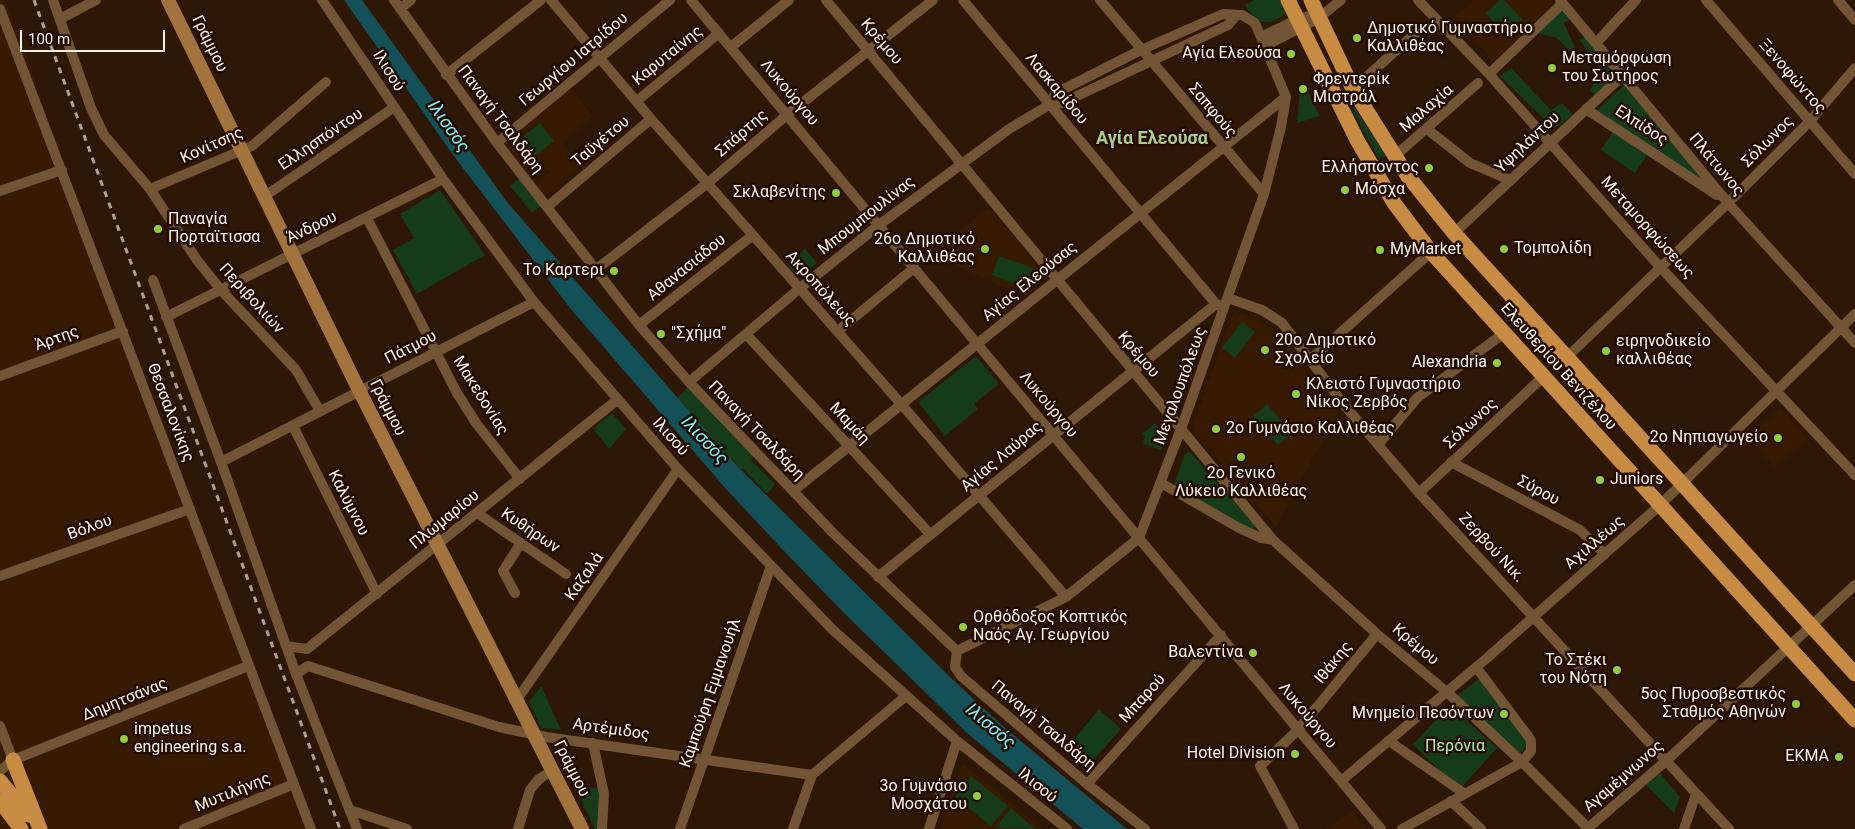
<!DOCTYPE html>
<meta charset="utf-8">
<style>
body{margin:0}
#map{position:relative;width:1855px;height:829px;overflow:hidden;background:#2e1704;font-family:Roboto,sans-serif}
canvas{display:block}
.scale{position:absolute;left:20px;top:30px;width:145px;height:22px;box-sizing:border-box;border:2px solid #fdf3ec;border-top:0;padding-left:6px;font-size:15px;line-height:18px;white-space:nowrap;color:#fdf3ec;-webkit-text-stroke:4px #240d00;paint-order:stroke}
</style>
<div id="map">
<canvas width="1855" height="829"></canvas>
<div class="scale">100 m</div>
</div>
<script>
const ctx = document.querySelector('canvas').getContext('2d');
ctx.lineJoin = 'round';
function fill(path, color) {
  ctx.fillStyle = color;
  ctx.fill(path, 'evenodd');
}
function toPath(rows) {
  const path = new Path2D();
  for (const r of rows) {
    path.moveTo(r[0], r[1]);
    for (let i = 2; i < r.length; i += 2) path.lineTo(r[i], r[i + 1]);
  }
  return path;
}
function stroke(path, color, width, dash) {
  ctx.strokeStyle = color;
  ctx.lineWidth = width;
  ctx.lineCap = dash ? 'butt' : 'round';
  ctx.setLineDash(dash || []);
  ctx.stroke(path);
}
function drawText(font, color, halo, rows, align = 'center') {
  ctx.font = font + ' Roboto,sans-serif';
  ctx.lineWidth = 5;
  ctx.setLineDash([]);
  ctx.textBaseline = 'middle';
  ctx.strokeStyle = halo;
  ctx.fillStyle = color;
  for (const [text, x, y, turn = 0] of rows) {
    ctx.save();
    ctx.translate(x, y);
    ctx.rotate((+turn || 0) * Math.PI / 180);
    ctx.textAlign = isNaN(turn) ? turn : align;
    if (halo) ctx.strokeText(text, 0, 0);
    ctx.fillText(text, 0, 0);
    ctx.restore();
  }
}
fill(toPath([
 [0,0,5,0,22,43,69,180,308,829,0,829],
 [1474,0,1552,0,1557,5,1494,62,1454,17],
 [571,89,594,117,562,143,581,167,545,196,536,184,550,173,540,160,525,171,503,144],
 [989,208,1045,276,1022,295,947,262,947,253,953,235],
 [1234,311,1259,319,1277,332,1338,412,1276,527,1192,428],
 [1781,408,1808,439,1775,468,1748,437],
 [962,763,1043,829,941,829],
 [1353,810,1367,829,1324,829,1327,827]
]), '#371a02');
fill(toPath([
 [1254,0,1282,0,1286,12,1283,16,1271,22,1262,22,1251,14,1245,5],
 [1500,0,1504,0,1523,20,1505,36,1486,13],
 [1563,9,1570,19,1564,23,1577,52,1573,54,1557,38,1537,33],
 [1587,37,1616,74,1594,95,1590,90,1602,70,1579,39],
 [1511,68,1551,110,1562,103,1573,115,1554,129,1500,76],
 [1304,85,1320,116,1297,123,1300,88,1304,90],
 [1624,85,1712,188,1597,110],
 [1348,97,1359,114,1386,156,1379,159,1356,117],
 [540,123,554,141,526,163,513,145],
 [1614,130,1649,152,1635,173,1601,150],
 [521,177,542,205,532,213,510,186],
 [440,190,485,255,417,294,393,250,414,238,400,214],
 [805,249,817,263,798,278,787,264],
 [999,256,1033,268,1026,288,992,275],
 [1242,322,1255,332,1235,358,1222,348],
 [976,356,999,384,974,404,978,409,945,436,918,402],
 [688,387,755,456,751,460,775,484,767,494,743,469,741,470,677,398],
 [1267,404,1292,433,1278,445,1253,416],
 [612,413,626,429,609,449,593,429],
 [1155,423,1164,436,1162,450,1143,444,1145,436,1142,434],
 [1188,452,1191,453,1254,524,1255,528,1250,529,1174,485,1184,456],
 [1481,677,1529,745,1518,755,1457,695],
 [541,686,561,730,541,728,529,702],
 [1449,705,1497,748,1460,789,1413,745],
 [1099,709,1121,729,1088,766,1068,747],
 [1660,773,1680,797,1674,813,1646,785],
 [971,776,1008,806,991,826,955,797],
 [599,787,601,790,599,829,595,829,576,790],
 [1011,808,1035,829,995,828]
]), '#153b19');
fill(toPath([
 [344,0,362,0,507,202,737,466,950,677,1004,727,1127,829,1083,829,967,733,844,613,783,550,726,489,570,308,456,159]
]), '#145058');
stroke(toPath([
 [53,0,91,108,104,135,150,189,197,260,221,290,296,370,320,411],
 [322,0,443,179,534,302,678,469,833,630,957,741,1067,829],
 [394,0,497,143,639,325,689,382,834,534,957,651],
 [551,0,651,119,902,405,1066,597],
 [691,0,1381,829],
 [826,0,1273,540,1377,634,1447,692,1522,762,1589,829],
 [963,0,1216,304,1221,306],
 [1100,0,1264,194],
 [1418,0,1489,74,1661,268,1855,475],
 [1560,0,1728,203,1855,343],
 [1706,0,1855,174],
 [1838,0,1855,20],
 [0,9,311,829],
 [400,9,411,0],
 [60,19,96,0],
 [1261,37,1298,19,1309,16,1319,18],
 [1596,43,1636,0],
 [1265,46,1319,18,1341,0],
 [731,47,789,0],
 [1489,74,1563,3],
 [446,75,541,0],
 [1353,89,1420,29],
 [637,101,719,33],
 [1586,109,1717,195],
 [1427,129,1470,163,1510,180],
 [497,143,670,0],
 [1395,156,1478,83],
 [150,189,252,146,326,82],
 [0,191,62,170],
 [265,196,393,108],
 [547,207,651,119],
 [367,218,457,393,476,423,520,479],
 [1454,233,1622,76],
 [594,271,709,182,788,114,933,0],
 [153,280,221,462,296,674,357,829],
 [1228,298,1262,310,1282,323,1345,406,1419,493,1729,829],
 [166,317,443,179],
 [639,325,753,235],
 [838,331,914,268],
 [746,334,930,534],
 [1567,357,1728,203,1810,121,1855,68],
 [1310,360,1431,252],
 [0,376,123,331],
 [689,382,799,289,879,225,1009,129,1049,105,1062,103,1228,25,1236,16],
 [293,426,377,594],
 [1378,445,1417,398,1504,333],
 [221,462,534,302],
 [1451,462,1580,530,1605,554],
 [1161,483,1239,528,1261,538,1273,540],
 [793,491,1286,97],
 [1419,493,1543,377],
 [477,513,566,574],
 [0,576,190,509],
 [878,577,1216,304],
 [515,593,503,571,521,543],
 [286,646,307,649,617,400],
 [957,651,1066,597,1139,538,1181,429,1264,194,1281,127,1286,97,1255,23,1242,15,1223,14,1141,50,1056,93,1049,105],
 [957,651,955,667,961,676,1087,784,1145,829],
 [296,674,308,666,499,727,546,737,812,775,906,696],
 [516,701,678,469],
 [0,726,13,760],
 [1389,741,1465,794],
 [593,743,604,794,602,829],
 [0,771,13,760,248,666],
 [1341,781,1487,658,1659,506,1855,314],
 [1087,784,1221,635],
 [1451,801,1481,829],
 [350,810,407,829],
 [1588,828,1666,761,1855,585],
 [184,829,294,784],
 [518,829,530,790,539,779,552,771],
 [680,829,771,566],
 [793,829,812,775],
 [929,829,957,741],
 [1294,829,1260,766,1299,729,1377,634],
 [1402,829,1522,762,1531,751,1531,741,1528,736,1476,667],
 [1684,829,1696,794]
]), '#725534', 10);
stroke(toPath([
 [168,0,357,386,582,829]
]), '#a2733d', 14);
stroke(toPath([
 [1288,0,1357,140,1394,203,1431,252,1855,720],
 [1311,0,1353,89,1407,175,1454,233,1855,674],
 [13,760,40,829],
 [0,781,28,815],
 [0,801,21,829]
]), '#c78b43', 15);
stroke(toPath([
 [34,0,340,829]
]), '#b0a195', 3, [6, 6]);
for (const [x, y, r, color] of [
 [1357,38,5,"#91cd3f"],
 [1291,54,5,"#91cd3f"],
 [1552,68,5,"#91cd3f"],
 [1303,89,5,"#91cd3f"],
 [1429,168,5,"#91cd3f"],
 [1345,190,5,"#91cd3f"],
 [836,193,5,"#91cd3f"],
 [158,229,5,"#91cd3f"],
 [985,249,5,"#91cd3f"],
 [1504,249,5,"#91cd3f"],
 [1380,250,5,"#91cd3f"],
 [614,271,5,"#91cd3f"],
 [661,334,5,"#91cd3f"],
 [1265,350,5,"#91cd3f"],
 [1606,351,5,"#91cd3f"],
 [1497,363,5,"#91cd3f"],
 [1296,394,5,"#91cd3f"],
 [1216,429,5,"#91cd3f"],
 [1778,438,5,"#91cd3f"],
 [1241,457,5,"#91cd3f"],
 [1600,480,5,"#91cd3f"],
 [963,627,5,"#91cd3f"],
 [1253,653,5,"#91cd3f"],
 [1617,670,5,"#91cd3f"],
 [1796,704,5,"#91cd3f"],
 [1504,714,5,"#91cd3f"],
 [124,739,5,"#91cd3f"],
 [1295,754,5,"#91cd3f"],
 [1839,757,5,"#91cd3f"],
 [977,796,5,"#91cd3f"]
]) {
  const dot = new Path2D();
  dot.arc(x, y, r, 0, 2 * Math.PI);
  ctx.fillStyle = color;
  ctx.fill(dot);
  stroke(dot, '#240d00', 2);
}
drawText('16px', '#fdf3ec', '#240d00', [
 ["Δημοτικό Γυμναστήριο",1367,29],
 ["Καλλιθέας",1367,47],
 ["Αγία Ελεούσα",1281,54,"right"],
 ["Μεταμόρφωση",1562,59],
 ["του Σωτήρος",1562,77],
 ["Φρεντερίκ",1313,80],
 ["Μιστράλ",1313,98],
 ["Ελλήσποντος",1419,168,"right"],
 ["Μόσχα",1355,190],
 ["Σκλαβενίτης",826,193,"right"],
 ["Παναγία",168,220],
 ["Πορταϊτισσα",168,238],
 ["26ο Δημοτικό",975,240,"right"],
 ["Καλλιθέας",975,258,"right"],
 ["Τομπολίδη",1514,249],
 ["MyMarket",1390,250],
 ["Το Καρτερι",604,271,"right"],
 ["\"Σχήμα\"",671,334],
 ["20ο Δημοτικό",1275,341],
 ["Σχολείο",1275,359],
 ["ειρηνοδικείο",1616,342],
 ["καλλιθέας",1616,360],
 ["Alexandria",1487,363,"right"],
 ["Κλειστό Γυμναστήριο",1306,385],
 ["Νίκος Ζερβός",1306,403],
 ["2ο Γυμνάσιο Καλλιθέας",1226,429],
 ["2ο Νηπιαγωγείο",1768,438,"right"],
 ["2ο Γενικό",1241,474,"center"],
 ["Λύκειο Καλλιθέας",1241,492,"center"],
 ["Juniors",1610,480],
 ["Ορθόδοξος Κοπτικός",973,618],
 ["Ναός Αγ. Γεωργίου",973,636],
 ["Βαλεντίνα",1243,653,"right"],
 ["Το Στέκι",1607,661,"right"],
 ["του Νότη",1607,679,"right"],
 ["5ος Πυροσβεστικός",1786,695,"right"],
 ["Σταθμός Αθηνών",1786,713,"right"],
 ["Μνημείο Πεσόντων",1494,714,"right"],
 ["impetus",134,730],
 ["engineering s.a.",134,748],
 ["Hotel Division",1285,754,"right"],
 ["ΕΚΜΑ",1829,757,"right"],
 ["3o Γυμνάσιο",967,787,"right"],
 ["Μοσχάτου",967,805,"right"]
], 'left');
drawText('16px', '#fdf3ec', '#240d00', [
 ["Κρέμου",881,42,50],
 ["Γράμμου",209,44,64],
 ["Καρυταίνης",668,56,-39],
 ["Γεωργίου Ιατρίδου",574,60,-40],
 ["Ιλισού",388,71,58],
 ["Ξενοφώντος",1792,77,49],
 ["Λασκαρίδου",1056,89,50],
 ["Λυκούργου",789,93,50],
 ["Μαλαχία",1427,109,-41],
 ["Σαπφούς",1212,111,50],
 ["Παναγή Τσαλδάρη",500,120,53],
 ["Ελπίδος",1641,126,33],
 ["Σπάρτης",742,134,-41],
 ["Ελλησπόντου",321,140,-34],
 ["Ταϋγέτου",601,142,-40],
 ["Σόλωνος",1768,142,-45],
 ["Υψηλάντου",1528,143,-43],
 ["Κονίτσης",212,146,-24],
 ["Πλάτωνος",1716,165,50],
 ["Μπουμπουλίνας",867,216,-38],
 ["Άνδρου",312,228,-26],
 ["Μεταμορφώσεως",1647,228,48],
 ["Αθανασιάδου",687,268,-39],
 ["Αγίας Ελεούσας",1030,282,-39],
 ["Ακροπόλεως",820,289,48],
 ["Περιβολιών",251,299,48],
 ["Άρτης",57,339,-20],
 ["Πάτμου",411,348,-27],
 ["Κρέμου",1138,355,50],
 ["Ελευθερίου Βενιζέλου",1558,367,48],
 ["Μεγαλουπόλεως",1181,386,-70],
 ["Μακεδονίας",480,396,58],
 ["Λυκούργου",1048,405,50],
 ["Γράμμου",387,408,63],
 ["Θεσσαλονίκης",170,413,69],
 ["Μαμάη",849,424,47],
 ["Σόλωνος",1471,424,-43],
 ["Παναγή Τσαλδάρη",756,431,46],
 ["Ιλισού",670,437,48],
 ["Αγίας Λαύρας",1002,457,-40],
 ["Σύρου",1538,491,28],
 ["Καλύμνου",348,503,63],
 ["Πλωμαρίου",445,520,-39],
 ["Βόλου",90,528,-20],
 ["Κυθήρων",530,531,34],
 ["Αχιλλέως",1595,543,-41],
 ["Ζερβού Νικ.",1491,548,47],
 ["Καζαλά",585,577,-55],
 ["Κρέμου",1415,645,40],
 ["Ιθάκης",1334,663,-51],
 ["Καμπούρη Εμμανουήλ",711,693,-71],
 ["Μπαρού",1143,699,-48],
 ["Δημητσάνας",125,700,-22],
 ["Λυκούργου",1307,716,50],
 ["Παναγή Τσαλδάρη",1043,726,40],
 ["Αρτέμιδος",611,730,8],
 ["Γράμμου",571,769,63],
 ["Αγαμέμνωνος",1624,777,-41],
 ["Ιλισού",1037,786,39],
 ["Μυτιλήνης",233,793,-22]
]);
drawText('16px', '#adedb0', '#240d00', [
 ["Περόνια",1455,747]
]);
drawText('italic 18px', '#7dedff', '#240d00', [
 ["Ιλισσός",448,127,55],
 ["Ιλισσός",704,441,47],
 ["Ιλισσός",990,727,41]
]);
drawText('bold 18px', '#abcd87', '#240d00', [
 ["Αγία Ελεούσα",1152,139]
]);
</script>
